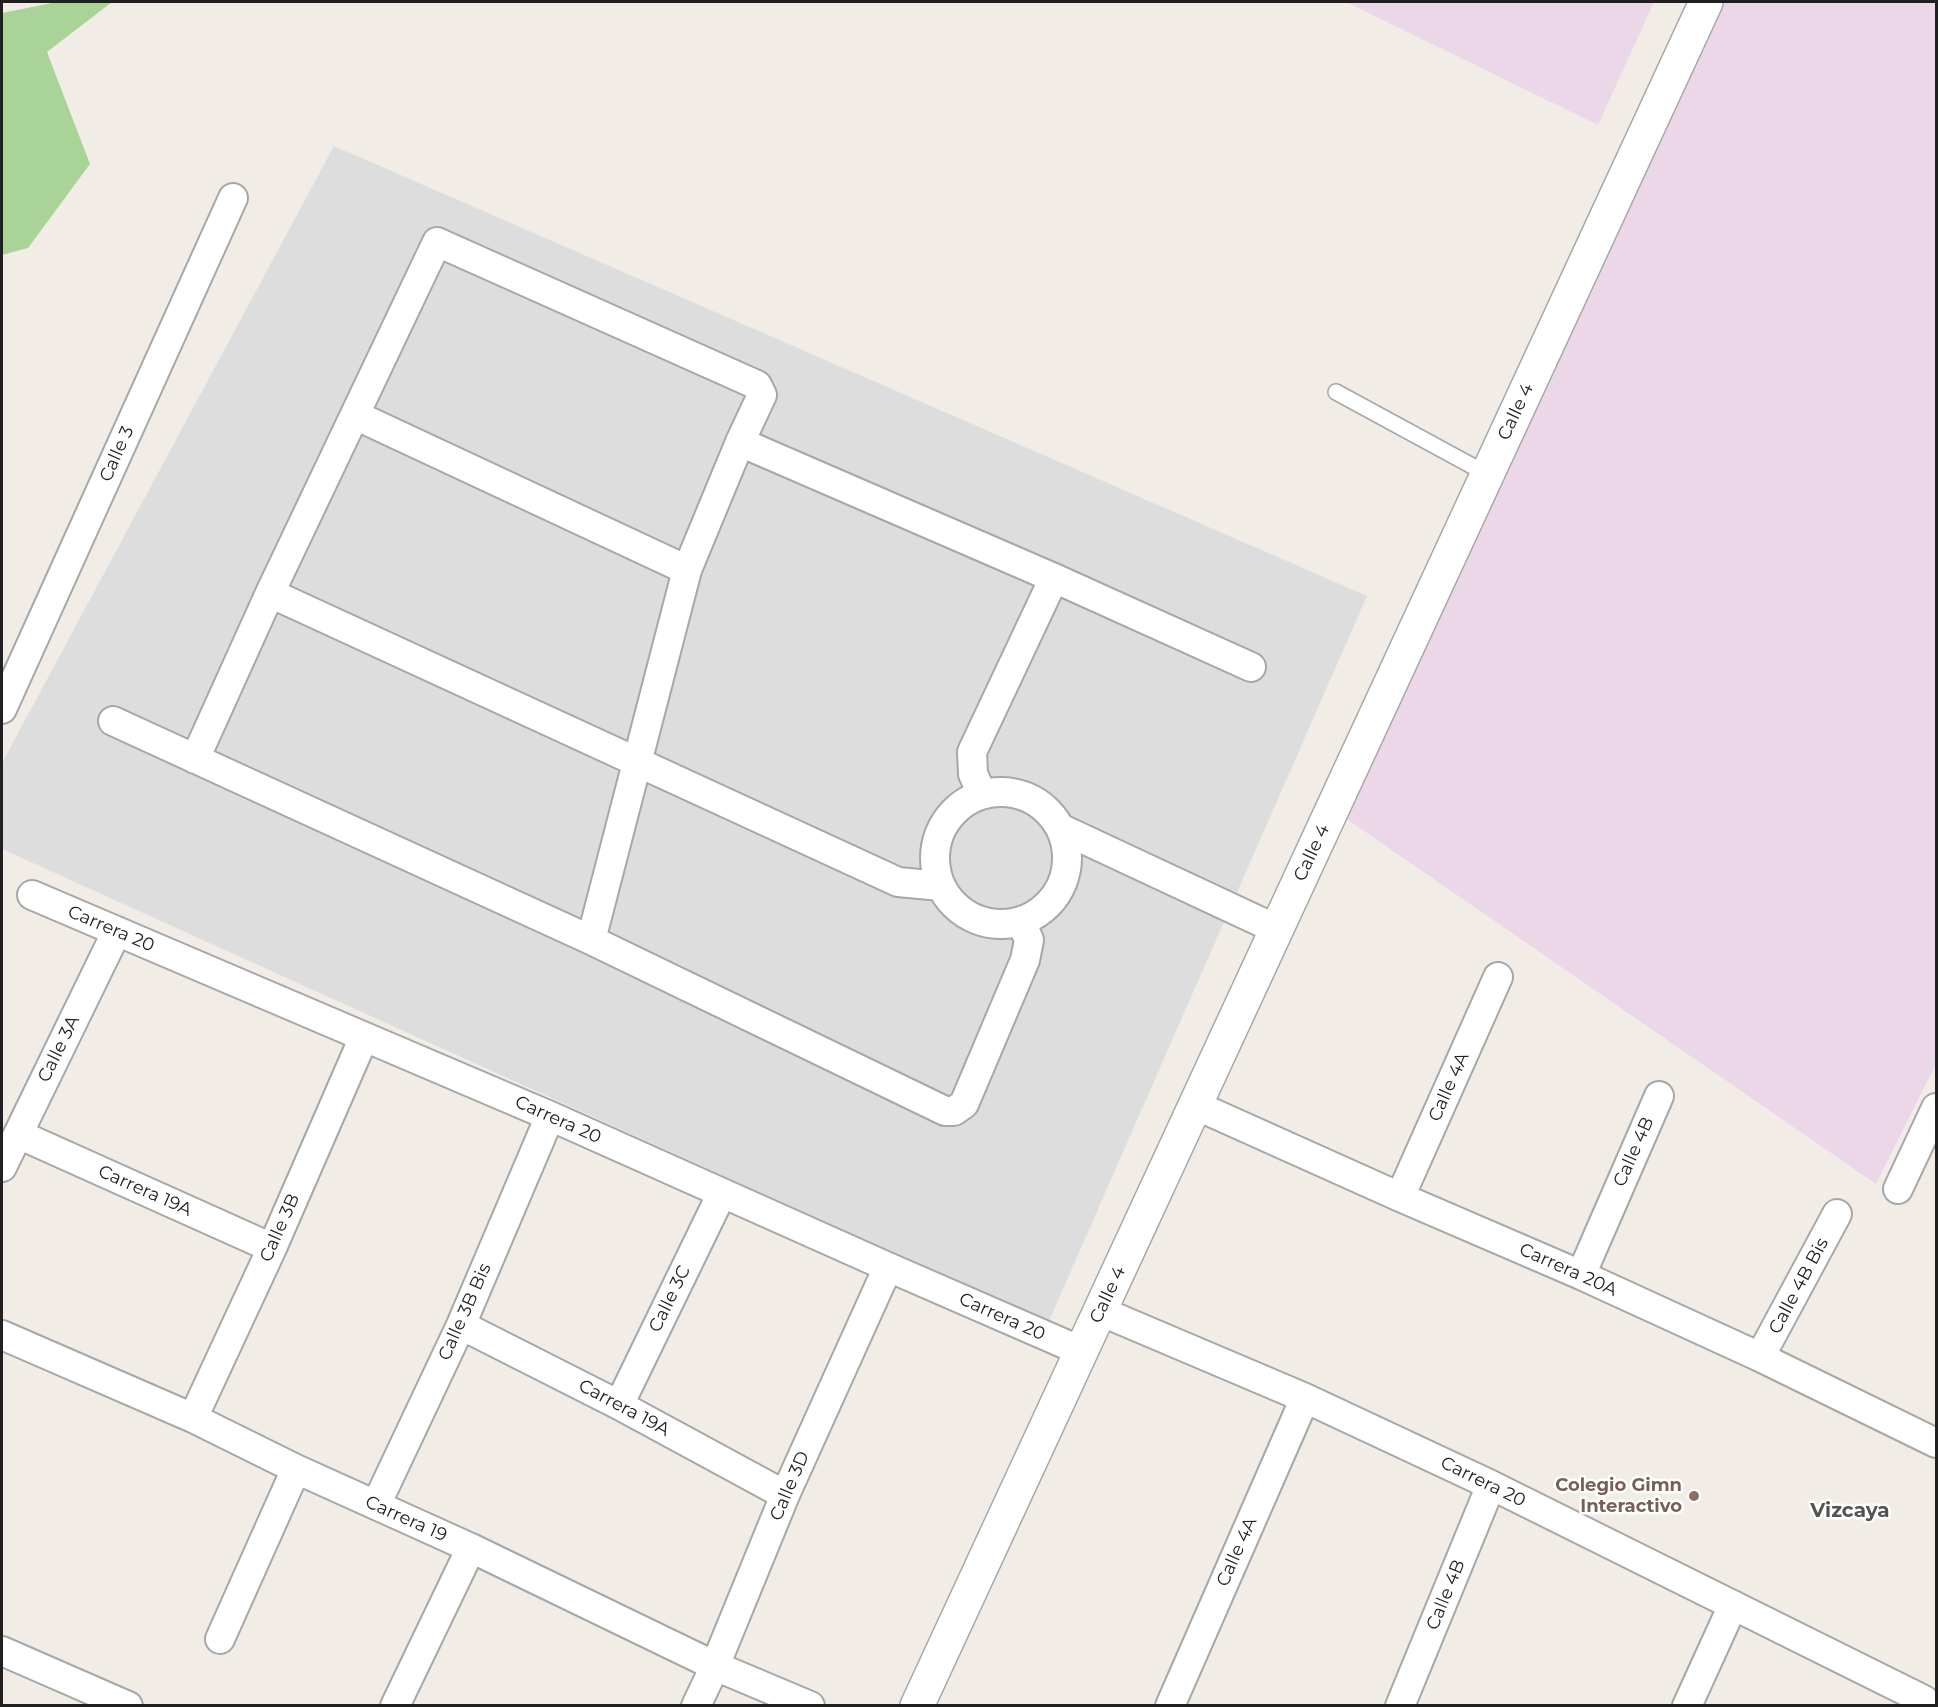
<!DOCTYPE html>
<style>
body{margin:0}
#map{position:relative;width:1938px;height:1707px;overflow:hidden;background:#f1ede6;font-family:Montserrat,sans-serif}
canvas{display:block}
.frame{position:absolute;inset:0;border:3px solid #202020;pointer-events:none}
</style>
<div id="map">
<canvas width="1938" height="1707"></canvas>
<div class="frame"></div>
</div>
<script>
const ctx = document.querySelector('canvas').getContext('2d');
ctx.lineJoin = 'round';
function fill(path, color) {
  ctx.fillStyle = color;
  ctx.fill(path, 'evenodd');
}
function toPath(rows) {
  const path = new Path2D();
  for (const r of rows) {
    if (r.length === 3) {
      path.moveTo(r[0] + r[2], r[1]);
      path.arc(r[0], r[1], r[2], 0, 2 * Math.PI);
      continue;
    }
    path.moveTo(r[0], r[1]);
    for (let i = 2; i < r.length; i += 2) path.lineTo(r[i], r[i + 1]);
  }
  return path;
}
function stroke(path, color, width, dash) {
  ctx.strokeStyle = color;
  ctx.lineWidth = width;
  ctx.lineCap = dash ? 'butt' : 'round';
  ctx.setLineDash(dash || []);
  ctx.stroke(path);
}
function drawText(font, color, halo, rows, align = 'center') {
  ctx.font = font + ' Montserrat,sans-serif';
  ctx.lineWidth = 5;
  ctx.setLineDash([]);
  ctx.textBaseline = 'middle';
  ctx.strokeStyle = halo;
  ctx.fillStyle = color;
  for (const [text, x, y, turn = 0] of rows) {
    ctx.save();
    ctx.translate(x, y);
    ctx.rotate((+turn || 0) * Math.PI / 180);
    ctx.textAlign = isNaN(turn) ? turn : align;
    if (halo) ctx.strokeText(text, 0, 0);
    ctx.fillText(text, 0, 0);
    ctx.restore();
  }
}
fill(toPath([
 [334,146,1367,596,1048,1323,2,849,2,763]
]), '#dedddd');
fill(toPath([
 [1346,2,1654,2,1598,125],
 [1718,2,1936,2,1936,1064,1876,1184,1338,813]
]), '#ebd7e8');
fill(toPath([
 [57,2,112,2,47,52,90,164,28,248,2,255,2,13]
]), '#aad497');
const service = toPath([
 [1336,392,1487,474]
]);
const minor = toPath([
 [355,415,687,570],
 [740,442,1054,578,1251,667],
 [270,593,898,882,941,886],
 [2,709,233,198],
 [113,721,591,940,945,1111,954,1111,964,1104,1025,960,1029,940,1021,921],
 [195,759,270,593,437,242,757,385,762,395,740,442,687,570,591,940],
 [1001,858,66],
 [982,794,973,774,972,752,1054,578],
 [1062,829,1276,929],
 [32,895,550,1116,888,1267,1081,1351],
 [1195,1105,1400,1197,1581,1275,1760,1357,1936,1443],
 [18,1134,272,1248],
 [2,1167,117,931],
 [1898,1189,1936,1108],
 [1400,1197,1498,977],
 [1581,1275,1659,1096],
 [1100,1311,1305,1398,1491,1485,1924,1700,1921,1706],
 [461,1325,619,1405,785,1495],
 [2,1335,193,1418,296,1469,471,1548,715,1666,810,1706],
 [1760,1357,1837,1214],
 [619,1405,722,1193],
 [193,1418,272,1248,364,1037],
 [376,1505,461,1325,550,1116],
 [220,1639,296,1469],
 [2,1651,128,1706],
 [395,1706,471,1548],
 [696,1706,715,1666,785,1495,888,1267],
 [1170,1706,1305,1398],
 [1400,1706,1491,1485],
 [1687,1706,1733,1605]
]);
const tertiary = toPath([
 [917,1706,1706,2]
]);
stroke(service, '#a7a7a7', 18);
stroke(minor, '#a7a7a7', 32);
stroke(tertiary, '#a7a7a7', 36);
stroke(service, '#fff', 15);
stroke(minor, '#fff', 28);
stroke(tertiary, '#fff', 33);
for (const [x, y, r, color] of [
 [1694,1496,6,"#8d6e63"]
]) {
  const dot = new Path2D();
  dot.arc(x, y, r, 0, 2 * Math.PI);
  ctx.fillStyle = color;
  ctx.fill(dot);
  stroke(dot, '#fff', 2);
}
drawText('18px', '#202020', '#fff', [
 ["Calle 4",1516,412,-65],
 ["Calle 3",117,454,-66],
 ["Calle 4",1312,853,-65],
 ["Carrera 20",111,929,23],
 ["Calle 3A",59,1049,-64],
 ["Calle 4A",1449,1087,-66],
 ["Carrera 20",558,1120,24],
 ["Calle 4B",1634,1152,-66],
 ["Carrera 19A",145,1191,24],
 ["Calle 3B",280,1228,-66],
 ["Carrera 20A",1568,1270,24],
 ["Calle 4B Bis",1799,1286,-62],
 ["Calle 4",1108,1295,-65],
 ["Calle 3C",670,1299,-64],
 ["Calle 3B Bis",465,1312,-66],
 ["Carrera 20",1002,1317,24],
 ["Carrera 19A",624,1408,28],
 ["Carrera 20",1483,1482,26],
 ["Calle 3D",790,1486,-67],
 ["Carrera 19",406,1519,24],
 ["Calle 4A",1237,1552,-66],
 ["Calle 4B",1446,1595,-68]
]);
drawText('bold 18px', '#785e54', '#fff', [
 ["Colegio Gimn",1682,1486],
 ["Interactivo",1682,1507]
], 'right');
drawText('bold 20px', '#535353', '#fff', [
 ["Vizcaya",1850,1511]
]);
</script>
